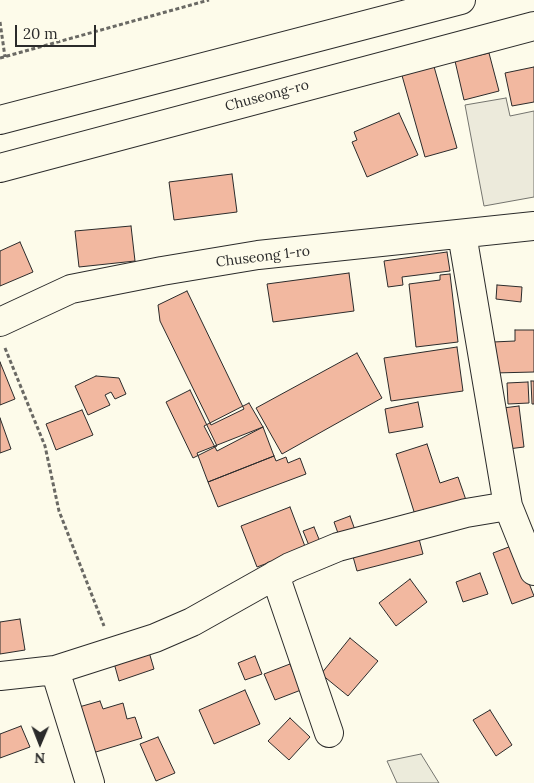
<!DOCTYPE html>
<style>
body{margin:0}
#map{position:relative;width:534px;height:783px;overflow:hidden;background:#fdfbea;font-family:Lora,serif}
canvas{display:block}
.north{position:absolute;left:15px;top:718px;width:50px;height:50px;-webkit-text-stroke:4px #fdfbea;paint-order:stroke;rotate:181deg;font-size:14px;font-weight:700;line-height:20px;text-align:center;color:#2b2b2b}
.north::after{content:'';display:block;margin:auto;width:18px;height:22px;background:#2b2b2b;clip-path:polygon(50% 0,100% 100%,50% 72%,0 100%)}
.scale{position:absolute;left:15px;top:25px;width:81px;height:22px;box-sizing:border-box;border:2px solid #2b2b2b;border-top:0;padding-left:6px;font-size:15px;line-height:18px;white-space:nowrap;color:#2b2b2b;-webkit-text-stroke:4px #fdfbea;paint-order:stroke}
</style>
<div id="map">
<canvas width="534" height="783"></canvas>
<div class="north">N</div>
<div class="scale">20 m</div>
</div>
<script>
const ctx = document.querySelector('canvas').getContext('2d');
ctx.lineJoin = 'round';
function fill(path, color) {
  ctx.fillStyle = color;
  ctx.fill(path, 'evenodd');
}
function toPath(rows) {
  const path = new Path2D();
  for (const r of rows) {
    path.moveTo(r[0], r[1]);
    for (let i = 2; i < r.length; i += 2) path.lineTo(r[i], r[i + 1]);
  }
  return path;
}
function stroke(path, color, width, dash) {
  ctx.strokeStyle = color;
  ctx.lineWidth = width;
  ctx.lineCap = dash ? 'butt' : 'round';
  ctx.setLineDash(dash || []);
  ctx.stroke(path);
}
function drawText(font, color, halo, rows, align = 'center') {
  ctx.font = font + ' Lora,serif';
  ctx.lineWidth = 4;
  ctx.setLineDash([]);
  ctx.textBaseline = 'middle';
  ctx.strokeStyle = halo;
  ctx.fillStyle = color;
  for (const [text, x, y, turn = 0] of rows) {
    ctx.save();
    ctx.translate(x, y);
    ctx.rotate((+turn || 0) * Math.PI / 180);
    ctx.textAlign = isNaN(turn) ? turn : align;
    if (halo) ctx.strokeText(text, 0, 0);
    ctx.fillText(text, 0, 0);
    ctx.restore();
  }
}
const green = toPath([
 [421,754,439,783,397,783,387,761,421,754]
]);
fill(green, '#ecebdb');
stroke(green, '#74746e', 1);
const parking = toPath([
 [506,98,510,116,534,111,534,197,484,206,465,105,506,98]
]);
fill(parking, '#eceadb');
stroke(parking, '#74746e', 1);
const building = toPath([
 [489,53,499,91,464,100,455,61,489,53],
 [433,63,457,148,425,157,401,72,433,63],
 [534,67,534,102,512,106,505,73,534,67],
 [399,113,418,155,367,177,352,142,357,140,354,132,399,113],
 [232,174,237,212,174,220,169,182,232,174],
 [131,226,135,261,79,267,75,231,131,226],
 [20,242,33,272,0,286,0,251,20,242],
 [447,252,450,271,402,277,403,285,388,287,384,261,447,252],
 [349,273,354,311,273,322,267,284,349,273],
 [450,274,458,342,416,347,409,284,440,280,440,275,450,274],
 [497,285,522,287,521,302,496,299,497,285],
 [187,291,244,409,211,425,160,321,158,305,187,291],
 [515,330,534,330,534,372,494,373,493,342,515,341,515,330],
 [457,347,463,391,391,401,384,358,457,347],
 [357,353,382,398,282,454,256,408,357,353],
 [0,362,15,399,0,405,0,362],
 [96,376,119,378,126,394,115,399,111,392,105,395,110,405,88,415,75,386,96,376],
 [531,381,534,381,534,404,532,404,531,381],
 [528,382,529,403,508,404,507,383,528,382],
 [190,390,217,446,193,458,166,402,190,390],
 [418,402,423,427,389,433,385,409,418,402],
 [249,403,263,427,217,451,204,426,249,403],
 [519,406,524,447,500,450,495,409,519,406],
 [82,410,93,435,56,450,46,424,82,410],
 [0,418,11,449,0,453,0,418],
 [263,427,274,456,208,482,197,453,263,427],
 [427,444,440,483,458,477,467,503,416,518,396,454,427,444],
 [274,456,276,461,286,457,288,463,300,458,306,474,218,507,208,482,274,456],
 [290,507,306,549,257,567,241,526,290,507],
 [350,516,355,530,339,536,334,522,350,516],
 [314,527,321,544,310,548,303,531,314,527],
 [418,535,423,554,357,571,352,553,418,535],
 [514,545,534,596,512,604,493,553,514,545],
 [480,573,488,594,463,602,456,582,480,573],
 [410,579,427,602,396,626,379,603,410,579],
 [20,619,25,650,0,654,0,622,20,619],
 [350,638,378,661,348,696,321,674,350,638],
 [149,652,154,669,119,681,114,663,149,652],
 [255,656,262,674,245,680,238,663,255,656],
 [290,664,301,690,275,700,264,674,290,664],
 [245,690,260,724,214,744,199,710,245,690],
 [100,701,103,709,123,703,127,719,135,717,142,738,86,755,72,709,100,701],
 [490,710,512,745,496,756,473,720,490,710],
 [290,718,310,737,289,760,268,741,290,718],
 [21,726,30,747,0,758,0,734,21,726],
 [158,737,175,773,156,781,140,744,158,737]
]);
fill(building, '#f2b8a0');
stroke(building, '#2b2b2b', 1);
const minor = toPath([
 [462,234,508,506,534,571],
 [0,322,71,289,162,271,258,255,534,226],
 [275,575,329,733],
 [55,670,90,783],
 [0,676,55,670,155,638,192,622,290,567,338,547,466,513,508,506]
]);
const major = toPath([
 [0,120,461,0],
 [0,168,534,26]
]);
stroke(minor, '#2b2b2b', 30);
stroke(major, '#2b2b2b', 30);
stroke(toPath([
 [0,22,5,57],
 [0,58,209,0],
 [5,348,45,446,59,511,104,626]
]), '#6a6964', 3, [4, 2.5]);
stroke(minor, '#fdfbea', 28);
stroke(major, '#fdfbea', 28);
drawText('14px', '#2b2b2b', '#fdfbea', [
 ["Chuseong-ro",267,96,-15],
 ["Chuseong 1-ro",263,257,-7]
]);
</script>
